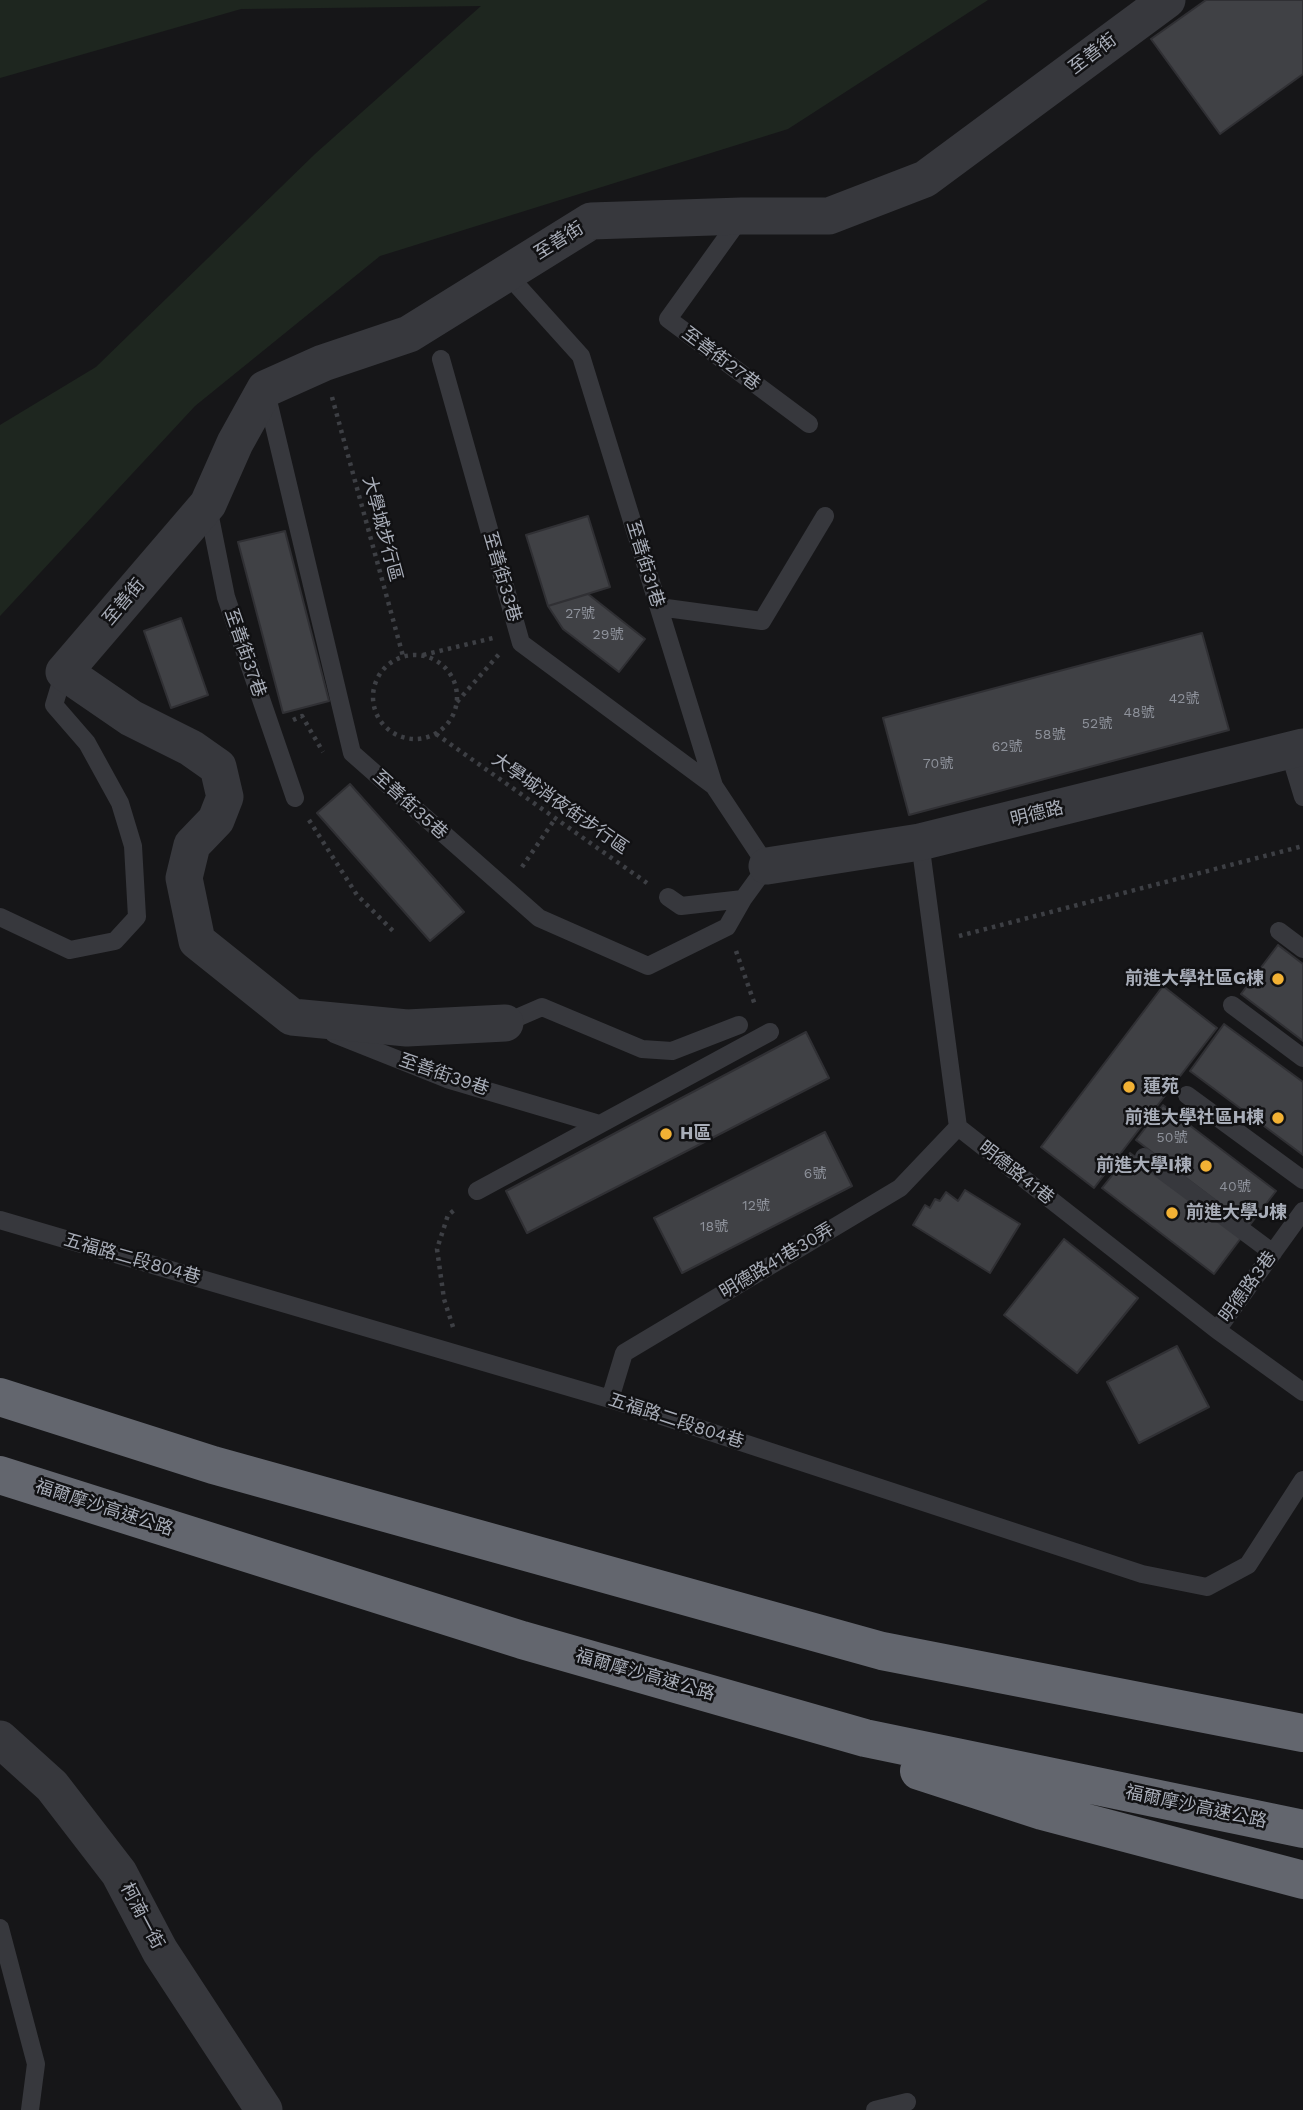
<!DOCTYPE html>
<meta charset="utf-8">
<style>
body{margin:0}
canvas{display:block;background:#161618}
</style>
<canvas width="1303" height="2110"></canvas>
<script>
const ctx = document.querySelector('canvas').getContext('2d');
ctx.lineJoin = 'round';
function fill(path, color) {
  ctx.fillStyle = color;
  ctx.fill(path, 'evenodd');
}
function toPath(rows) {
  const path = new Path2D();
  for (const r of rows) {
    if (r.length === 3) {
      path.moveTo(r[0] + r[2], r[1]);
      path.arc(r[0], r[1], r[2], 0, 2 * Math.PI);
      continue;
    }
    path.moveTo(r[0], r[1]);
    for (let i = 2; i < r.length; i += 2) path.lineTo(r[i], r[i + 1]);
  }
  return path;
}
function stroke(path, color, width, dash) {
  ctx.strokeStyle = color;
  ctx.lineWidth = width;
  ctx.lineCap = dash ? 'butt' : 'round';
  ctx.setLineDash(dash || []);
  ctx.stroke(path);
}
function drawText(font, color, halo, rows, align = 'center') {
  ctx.font = font + ' "Work Sans","Noto Sans TC",sans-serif';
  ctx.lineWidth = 5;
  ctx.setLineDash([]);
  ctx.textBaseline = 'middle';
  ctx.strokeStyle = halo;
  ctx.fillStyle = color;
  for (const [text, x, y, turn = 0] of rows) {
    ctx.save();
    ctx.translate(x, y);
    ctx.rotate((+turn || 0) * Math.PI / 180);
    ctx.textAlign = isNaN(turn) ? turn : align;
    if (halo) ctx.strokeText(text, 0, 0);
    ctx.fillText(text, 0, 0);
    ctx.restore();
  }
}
fill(toPath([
 [0,0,988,0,788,129,380,256,195,406,0,616,0,425,96,367,315,154,481,6,241,9,0,78]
]), '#1e261f');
const building = toPath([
 [1206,0,1303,0,1303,74,1220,134,1151,39,1206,0],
 [588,516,610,587,548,606,526,535,588,516],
 [285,531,329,701,283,713,238,542,285,531],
 [588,594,645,639,619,672,563,629,548,606,588,594],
 [181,618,208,695,171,708,144,631,181,618],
 [1202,633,1229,730,909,815,883,718,1202,633],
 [350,784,464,912,430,941,317,813,350,784],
 [1278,945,1303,964,1303,1041,1241,994,1278,945],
 [1163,986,1217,1028,1094,1188,1041,1147,1163,986],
 [1224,1024,1303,1082,1303,1155,1190,1071,1224,1024],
 [806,1032,829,1078,527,1233,506,1191,806,1032],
 [1163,1105,1276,1191,1249,1226,1136,1140,1163,1105],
 [825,1132,852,1186,682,1273,654,1218,825,1132],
 [1130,1153,1241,1238,1214,1274,1102,1188,1130,1153],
 [965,1190,1020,1224,990,1273,913,1225,925,1205,930,1208,935,1199,940,1201,946,1192,958,1201,965,1190],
 [1064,1239,1138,1298,1077,1373,1004,1315,1064,1239],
 [1177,1346,1209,1407,1139,1443,1107,1382,1177,1346]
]);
fill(building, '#404145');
stroke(building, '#303034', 2);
stroke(toPath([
 [332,397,403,656],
 [423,655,493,638],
 [415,697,42],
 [457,702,500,653],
 [293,720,302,716,323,752],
 [436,734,647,883],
 [309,820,357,895,394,932],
 [522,867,555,819],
 [959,936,1303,846],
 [736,951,755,1005],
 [453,1327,444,1299,437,1249,448,1215,457,1208]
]), '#3d3f44', 4.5, [3.5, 5]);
stroke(toPath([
 [742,216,668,319,809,424],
 [441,359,521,643,714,786],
 [266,392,352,753,539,918,648,966,727,927,743,899,767,866,714,786,581,356,507,274],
 [208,507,226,597,295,798],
 [659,607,762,621,825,516],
 [1289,751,1303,797],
 [920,842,958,1127,1217,1330,1303,1392],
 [668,897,681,906,743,899],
 [0,917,70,950,115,941,137,917,133,846,120,803,87,743,54,705,64,672],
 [1279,931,1303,949],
 [1232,1005,1303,1058],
 [505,1023,542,1007,642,1049,672,1051,739,1025],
 [334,1034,447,1079,599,1124],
 [1187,1095,1303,1180],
 [1144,1157,1273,1253],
 [477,1191,770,1032],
 [0,1220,610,1399,1142,1574,1207,1587,1248,1565,1303,1480],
 [1217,1330,1303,1211],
 [610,1399,624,1353,900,1188,958,1127],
 [0,1928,36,2064,30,2110],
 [875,2110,907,2102]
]), '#37383d', 18);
stroke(toPath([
 [767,866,920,842,1303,747],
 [505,1023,407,1028,292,1017,197,941,184,878,192,845,216,820,225,797,218,767,191,748,131,718,64,672,208,504,235,443,265,389,323,363,409,334,591,221,742,216,829,216,925,179,1167,0],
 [0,1739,52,1786,119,1873,160,1951,264,2110]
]), '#37383d', 37);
stroke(toPath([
 [0,1397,213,1465,882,1651,1303,1733],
 [0,1475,522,1640,865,1738,1303,1829],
 [919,1771,1042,1811,1303,1880]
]), '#63666e', 38);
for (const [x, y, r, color] of [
 [1278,979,7,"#f2b134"],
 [1129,1087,7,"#f2b134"],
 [1278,1118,7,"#f2b134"],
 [666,1134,7,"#f2b134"],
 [1206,1166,7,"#f2b134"],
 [1172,1213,7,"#f2b134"]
]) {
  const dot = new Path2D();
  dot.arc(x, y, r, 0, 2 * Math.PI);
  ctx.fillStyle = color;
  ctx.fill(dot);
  stroke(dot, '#111113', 2.5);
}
drawText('14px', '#8e929b', null, [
 ["27號",580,614],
 ["29號",608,635],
 ["42號",1184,699],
 ["48號",1139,713],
 ["52號",1097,724],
 ["58號",1050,735],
 ["62號",1007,747],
 ["70號",938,764],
 ["50號",1172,1138],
 ["6號",815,1174],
 ["40號",1235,1187],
 ["12號",756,1206],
 ["18號",714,1227]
]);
drawText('18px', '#a8adb8', '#111113', [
 ["至善街",1093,54,-37],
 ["至善街",559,241,-32],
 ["至善街27巷",721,359,37],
 ["大學城步行區",382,529,75],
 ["至善街31巷",645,564,73],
 ["至善街33巷",502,577,74],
 ["至善街",124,602,-50],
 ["至善街37巷",245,653,71],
 ["大學城消夜街步行區",560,804,35],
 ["至善街35巷",410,805,42],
 ["明德路",1037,814,-14],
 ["至善街39巷",444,1075,19],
 ["明德路41巷",1016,1173,38],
 ["五福路二段804巷",132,1259,16],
 ["明德路41巷30弄",777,1261,-31],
 ["明德路3巷",1248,1287,-54],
 ["五福路二段804巷",676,1421,18],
 ["福爾摩沙高速公路",104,1508,18],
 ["福爾摩沙高速公路",645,1675,16],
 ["福爾摩沙高速公路",1196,1807,12],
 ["柯湳一街",142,1916,62]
]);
drawText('bold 18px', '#a8adb8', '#111113', [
 ["前進大學社區G棟",1264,979],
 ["蓮苑",1143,1087,"left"],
 ["前進大學社區H棟",1264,1118],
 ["H區",680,1134,"left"],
 ["前進大學I棟",1192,1166],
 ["前進大學J棟",1186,1213,"left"]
], 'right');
</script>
